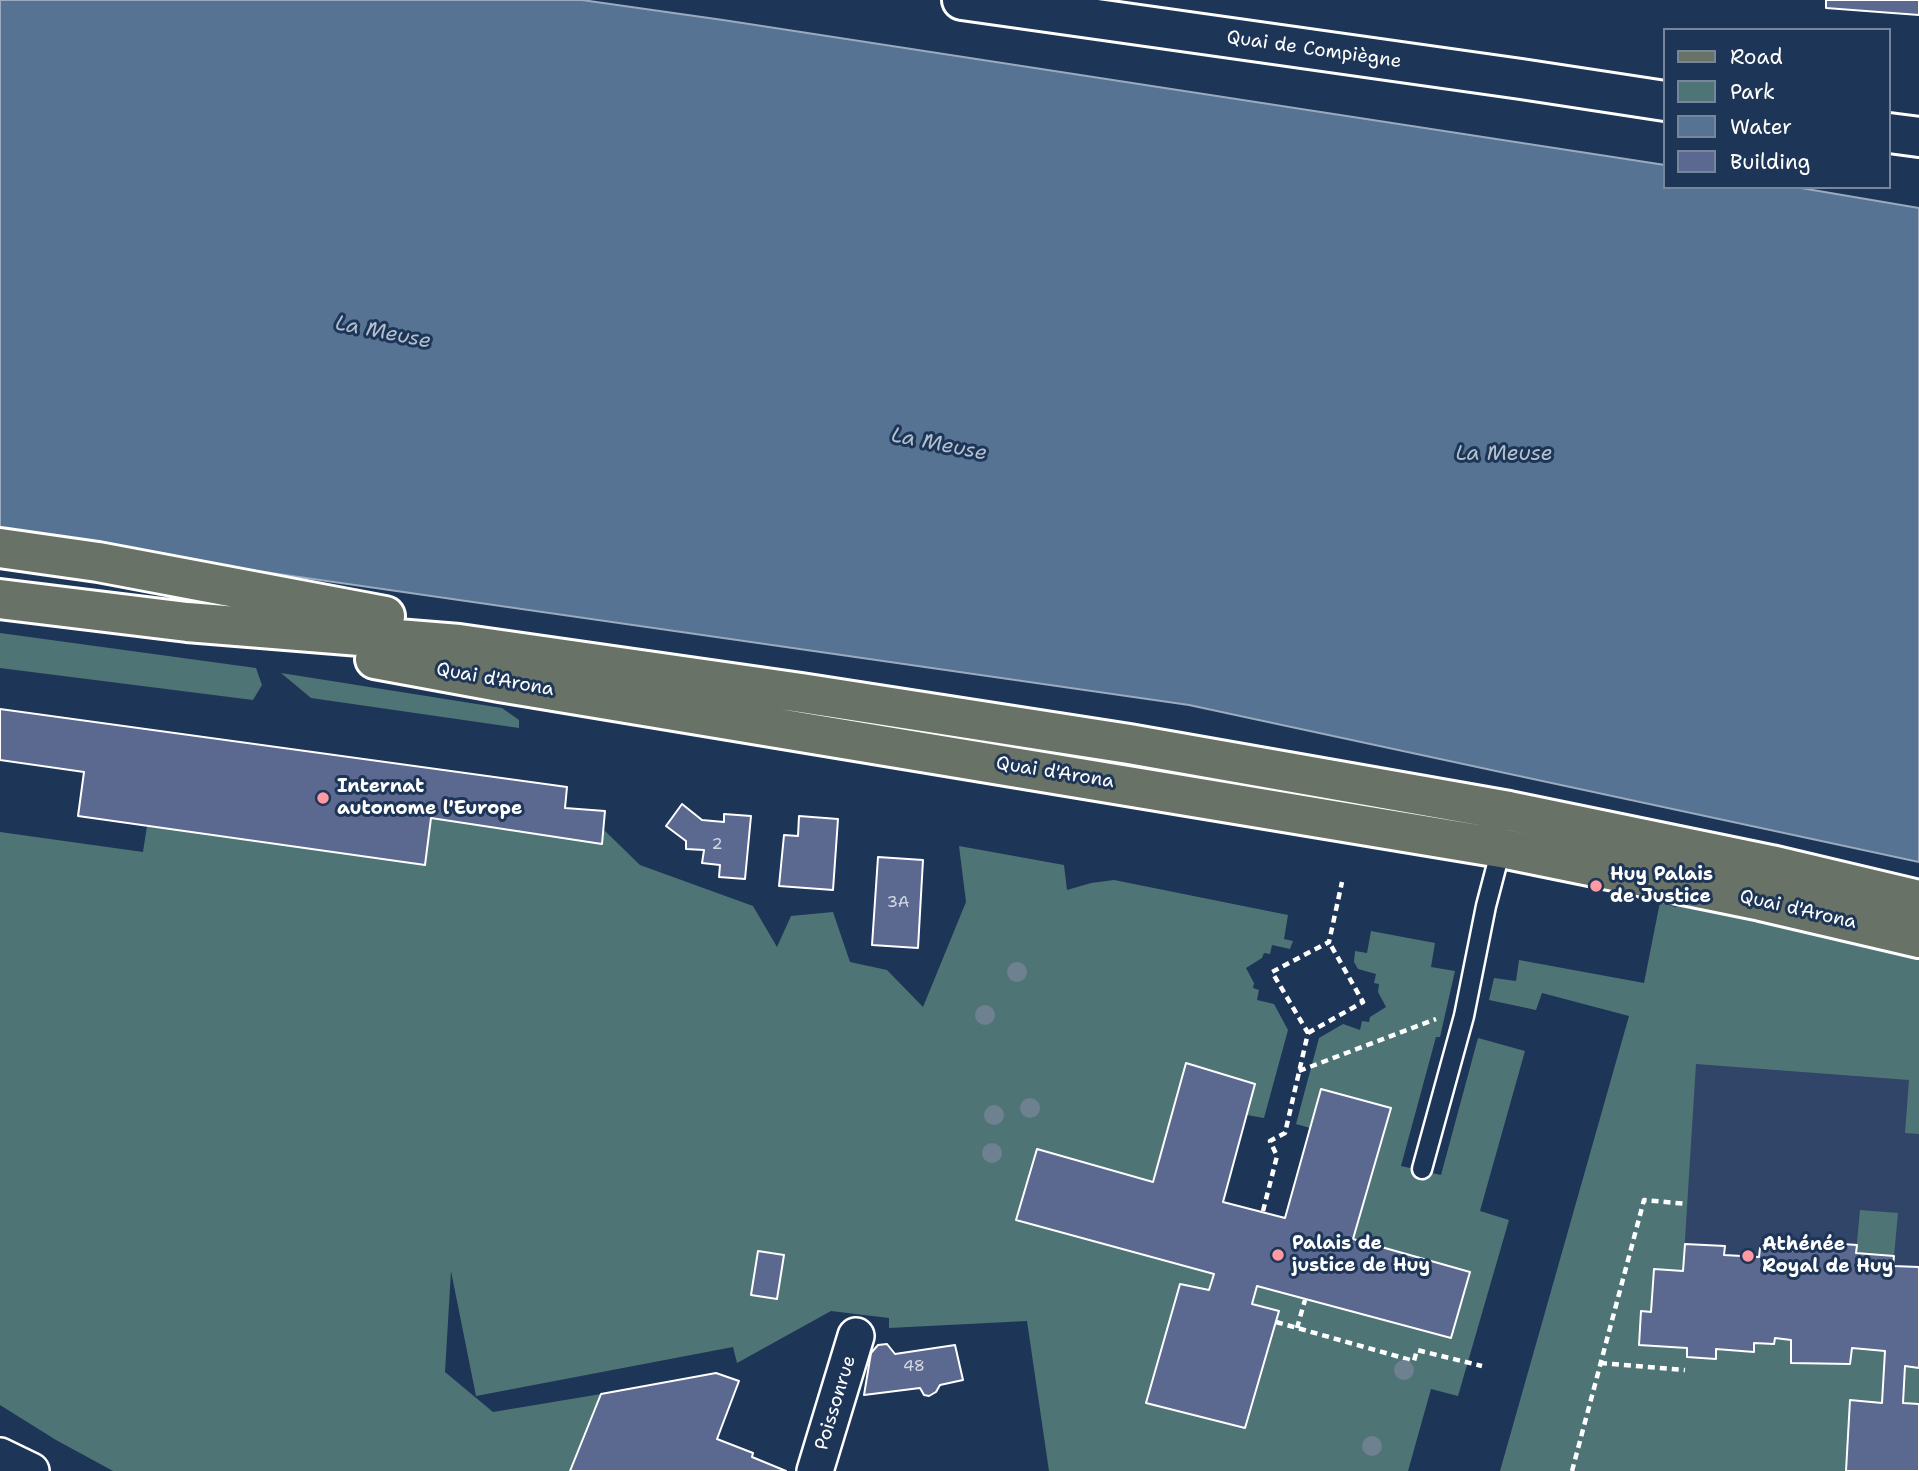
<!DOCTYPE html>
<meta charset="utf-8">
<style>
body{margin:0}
#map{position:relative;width:1919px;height:1471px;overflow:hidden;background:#1d3557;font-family:"Shantell Sans",sans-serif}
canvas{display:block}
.legend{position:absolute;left:1663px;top:28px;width:228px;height:161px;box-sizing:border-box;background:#1d3557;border:2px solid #77869a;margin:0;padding:9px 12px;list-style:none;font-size:21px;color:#fff}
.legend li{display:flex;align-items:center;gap:14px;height:35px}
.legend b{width:35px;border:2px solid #77869a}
</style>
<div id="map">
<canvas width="1919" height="1471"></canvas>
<ul class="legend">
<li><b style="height:9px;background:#697266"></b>Road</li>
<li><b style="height:19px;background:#4f7476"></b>Park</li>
<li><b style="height:19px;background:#577393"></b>Water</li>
<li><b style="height:19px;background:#5b6990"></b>Building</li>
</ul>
</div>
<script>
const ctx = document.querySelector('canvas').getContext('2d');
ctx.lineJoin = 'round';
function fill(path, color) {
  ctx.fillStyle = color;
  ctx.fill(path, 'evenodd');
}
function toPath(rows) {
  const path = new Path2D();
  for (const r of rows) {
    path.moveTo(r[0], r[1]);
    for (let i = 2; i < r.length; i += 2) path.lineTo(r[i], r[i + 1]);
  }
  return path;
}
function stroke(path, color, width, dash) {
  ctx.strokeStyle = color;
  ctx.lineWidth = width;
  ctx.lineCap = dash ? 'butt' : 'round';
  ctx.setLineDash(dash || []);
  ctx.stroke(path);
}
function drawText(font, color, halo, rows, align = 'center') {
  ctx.font = font + ' "Shantell Sans",sans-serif';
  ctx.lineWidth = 6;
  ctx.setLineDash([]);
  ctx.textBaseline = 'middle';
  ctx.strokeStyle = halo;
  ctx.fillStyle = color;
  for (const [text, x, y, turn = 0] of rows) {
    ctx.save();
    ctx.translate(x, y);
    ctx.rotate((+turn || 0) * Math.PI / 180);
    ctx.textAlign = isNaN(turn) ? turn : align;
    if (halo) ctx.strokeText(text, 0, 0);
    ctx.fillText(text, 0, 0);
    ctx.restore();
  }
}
fill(toPath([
 [1919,960,1919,1471,1518,1471,1633,1049]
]), '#304568');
fill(toPath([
 [0,633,256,668,262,685,253,700,0,668],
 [281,673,502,708,519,720,519,728,311,698],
 [431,818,601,844,603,829,640,865,753,906,777,947,791,916,833,912,850,962,887,970,923,1007,966,902,959,846,1064,865,1067,890,1091,883,1114,880,1288,915,1284,939,1293,941,1290,949,1272,945,1270,954,1264,953,1262,958,1246,968,1254,983,1253,988,1259,990,1257,1000,1274,1004,1288,1030,1264,1118,1247,1115,1255,1084,1186,1063,1153,1182,1037,1150,1016,1220,1214,1274,1209,1290,1180,1284,1146,1403,1244,1428,1279,1311,1252,1304,1257,1286,1451,1337,1469,1272,1353,1239,1321,1089,1310,1128,1296,1124,1319,1038,1343,1024,1360,1030,1362,1021,1369,1022,1370,1017,1386,1007,1378,992,1379,984,1374,983,1376,974,1358,969,1354,962,1355,951,1367,953,1371,931,1435,943,1431,967,1455,971,1440,1037,1436,1037,1401,1166,1441,1175,1478,1038,1525,1051,1480,1211,1509,1220,1458,1396,1431,1389,1408,1471,1049,1471,1027,1321,889,1328,889,1318,831,1311,737,1363,733,1347,476,1396,451,1271,445,1372,493,1412,601,1394,570,1471,113,1471,56,1440,0,1405,0,832,143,852,147,826,424,865],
 [1701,899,1919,960,1919,1134,1905,1133,1909,1080,1696,1064,1683,1271,1687,1357,1715,1358,1716,1349,1753,1352,1754,1343,1775,1338,1791,1340,1791,1363,1850,1364,1852,1348,1885,1351,1882,1403,1850,1401,1846,1471,1500,1471,1629,1016,1542,993,1536,1010,1489,1000,1494,978,1516,981,1519,960,1644,983,1660,902,1675,907],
 [1860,1210,1898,1213,1894,1256,1856,1253],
 [1905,1366,1919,1368,1919,1404,1903,1403]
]), '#4f7476');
const water = toPath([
 [0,0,582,0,723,20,1665,165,1665,187,1795,187,1919,208,1919,862,1189,705,0,534,0,0]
]);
fill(water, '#577393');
stroke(water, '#9aabbe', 2);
const building = toPath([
 [1826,0,1919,0,1919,15,1826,8,1826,0],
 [0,709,567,787,565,808,605,811,602,844,431,818,425,865,78,816,84,772,0,760,0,709],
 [682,804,702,820,724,822,724,814,751,816,745,879,719,877,720,865,702,863,704,850,686,849,686,841,666,826,682,804],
 [799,816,838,819,833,890,779,886,784,835,798,836,799,816],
 [878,857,923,860,918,948,872,945,878,857],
 [1186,1063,1255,1084,1223,1202,1285,1218,1321,1089,1391,1108,1353,1239,1470,1272,1451,1338,1257,1286,1252,1304,1279,1311,1245,1428,1146,1403,1180,1284,1209,1290,1214,1274,1016,1220,1037,1149,1153,1182,1186,1063],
 [1800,1241,1857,1245,1856,1253,1894,1256,1893,1266,1919,1267,1919,1368,1905,1366,1903,1403,1919,1404,1919,1471,1846,1471,1850,1400,1882,1403,1885,1351,1852,1348,1850,1364,1791,1363,1791,1340,1775,1338,1774,1344,1754,1343,1754,1352,1716,1349,1716,1359,1687,1357,1687,1348,1639,1345,1641,1311,1651,1312,1654,1269,1683,1271,1685,1244,1725,1246,1724,1255,1759,1257,1760,1248,1800,1251,1800,1241],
 [758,1251,784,1255,777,1299,751,1295,758,1251],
 [887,1344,895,1354,955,1345,963,1380,940,1385,936,1392,929,1396,924,1395,920,1388,864,1395,871,1353,878,1345,887,1344],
 [716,1373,739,1381,717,1439,753,1453,752,1457,786,1471,570,1471,601,1394,716,1373]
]);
fill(building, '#5b6990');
stroke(building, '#fff', 2);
const service = toPath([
 [1422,1169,1464,1016,1486,906,1502,845]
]);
const minor = toPath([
 [0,1456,31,1471],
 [815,1471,856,1336]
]);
const secondary = toPath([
 [962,0,1521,79,1665,101],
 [1889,133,1919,137]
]);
const primary = toPath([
 [0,548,98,562,385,616],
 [0,599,187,622,459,644,801,693,1129,744,1509,811,1771,865,1919,900],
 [375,659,500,682,1501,848,1761,901,1919,938]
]);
stroke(service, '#fff', 23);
stroke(minor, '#fff', 40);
stroke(secondary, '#fff', 44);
stroke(primary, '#fff', 44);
stroke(toPath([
 [1308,1033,1363,1002,1329,942],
 [1299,1071,1436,1019],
 [1263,1211,1277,1156,1270,1141,1285,1133,1308,1033,1272,972,1329,942,1342,882],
 [1276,1322,1414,1361,1417,1350,1482,1366],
 [1297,1328,1305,1300],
 [1600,1363,1685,1370],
 [1572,1471,1644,1200,1687,1204]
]), '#fff', 4.5, [7, 5]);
stroke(service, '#1d3557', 18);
stroke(minor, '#1d3557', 35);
stroke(secondary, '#1d3557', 38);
stroke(primary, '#697266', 38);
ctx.fillStyle = '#6e8191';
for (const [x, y] of [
 [1017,972],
 [985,1015],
 [1030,1108],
 [994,1115],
 [992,1153],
 [1404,1370],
 [1372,1446]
]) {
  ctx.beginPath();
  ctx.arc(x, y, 10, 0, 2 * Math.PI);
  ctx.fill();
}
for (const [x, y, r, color] of [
 [323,798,7,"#ff9aa2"],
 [1596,886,7,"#ff9aa2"],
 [1278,1255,7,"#ff9aa2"],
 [1748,1256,7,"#ff9aa2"]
]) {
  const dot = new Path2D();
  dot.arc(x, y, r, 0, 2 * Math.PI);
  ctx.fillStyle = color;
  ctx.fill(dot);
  stroke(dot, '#1d3557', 2.5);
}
drawText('16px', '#d6dae3', null, [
 ["2",717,845],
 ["3A",898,903],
 ["48",914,1367]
]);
drawText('19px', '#fff', '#1d3557', [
 ["Quai de Compiègne",1314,50,8],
 ["Quai d'Arona",495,680,10],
 ["Quai d'Arona",1055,773,9],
 ["Quai d'Arona",1798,910,13],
 ["Poissonrue",836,1403,-73]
]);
drawText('bold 19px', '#fff', '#1d3557', [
 ["Internat",337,787],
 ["autonome l'Europe",337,809],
 ["Huy Palais",1610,875],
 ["de Justice",1610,897],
 ["Palais de",1292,1244],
 ["justice de Huy",1292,1266],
 ["Athénée",1762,1245],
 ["Royal de Huy",1762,1267]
], 'left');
drawText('italic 21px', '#b3c0ce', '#1d3557', [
 ["La Meuse",383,333,11],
 ["La Meuse",939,445,11],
 ["La Meuse",1504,455]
]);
</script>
